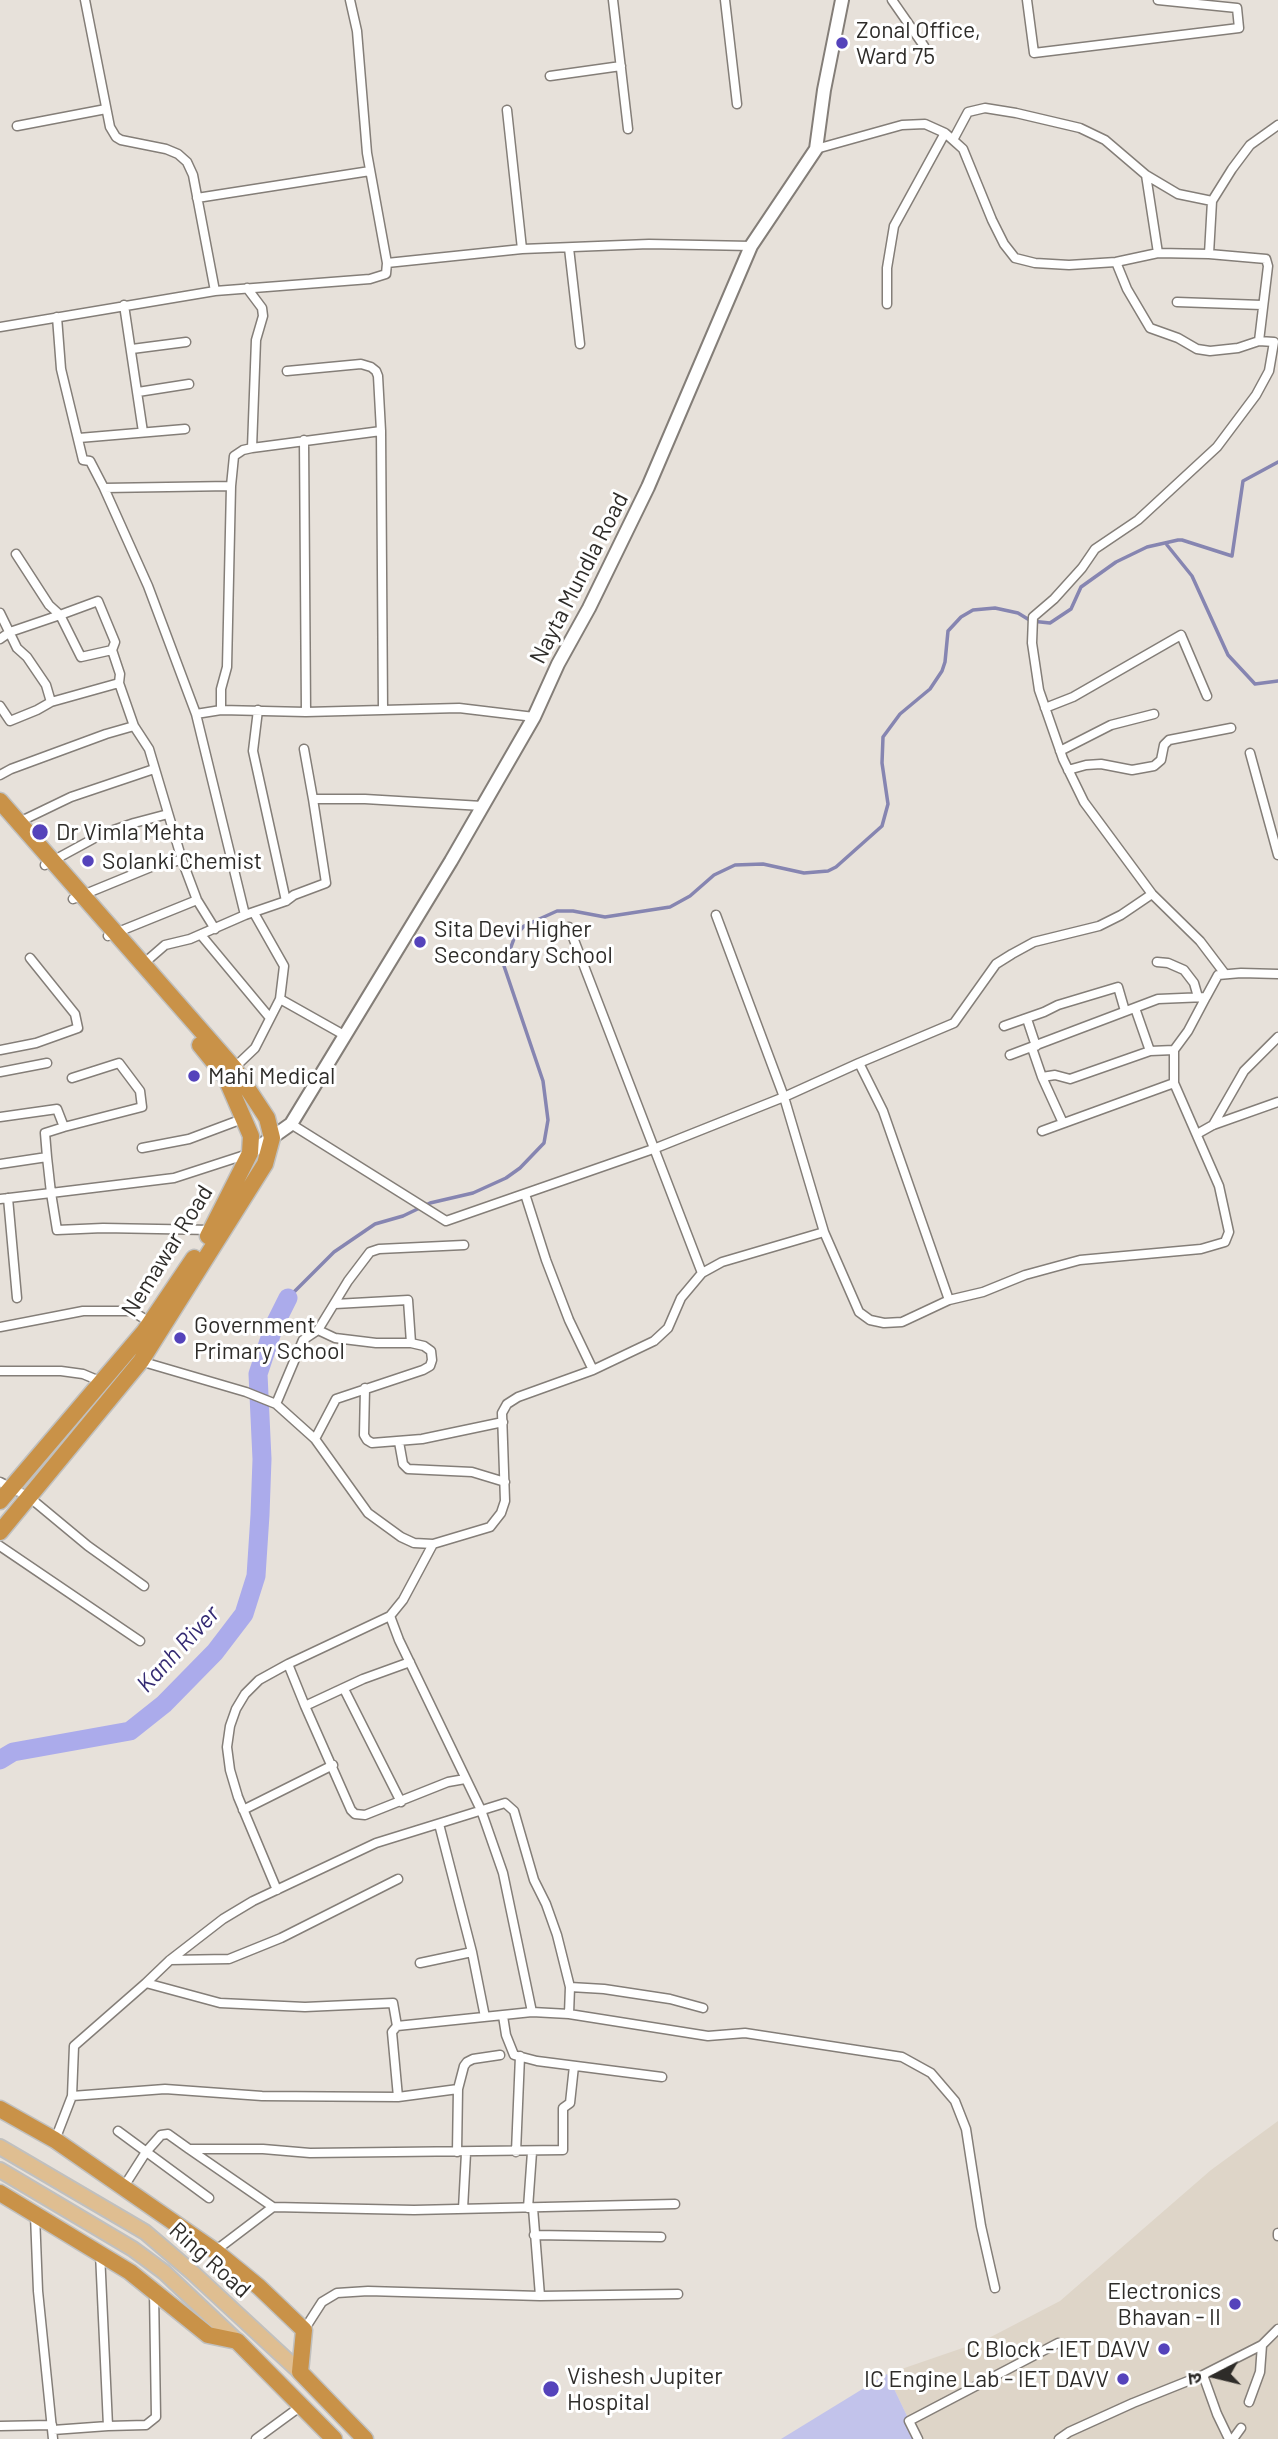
<!DOCTYPE html>
<meta charset="utf-8">
<style>
body{margin:0}
#map{position:relative;width:1278px;height:2439px;overflow:hidden;background:#e7e1da;font-family:Barlow,"Noto Sans Devanagari",sans-serif}
canvas{display:block}
.north{position:absolute;left:1180px;top:2341px;width:70px;height:70px;-webkit-text-stroke:5px #fff;paint-order:stroke;rotate:263deg;font-size:19px;font-weight:700;line-height:28px;text-align:center;color:#2e2c29}
.north::after{content:'';display:block;margin:auto;width:24px;height:32px;background:#2e2c29;clip-path:polygon(50% 0,100% 100%,50% 72%,0 100%)}
</style>
<div id="map">
<canvas width="1278" height="2439"></canvas>
<div class="north">उ</div>
</div>
<script>
const ctx = document.querySelector('canvas').getContext('2d');
ctx.lineJoin = 'round';
function fill(path, color) {
  ctx.fillStyle = color;
  ctx.fill(path, 'evenodd');
}
function toPath(rows) {
  const path = new Path2D();
  for (const r of rows) {
    path.moveTo(r[0], r[1]);
    for (let i = 2; i < r.length; i += 2) path.lineTo(r[i], r[i + 1]);
  }
  return path;
}
function stroke(path, color, width, dash) {
  ctx.strokeStyle = color;
  ctx.lineWidth = width;
  ctx.lineCap = dash ? 'butt' : 'round';
  ctx.setLineDash(dash || []);
  ctx.stroke(path);
}
function drawText(font, color, halo, rows, align = 'center') {
  ctx.font = font + ' Barlow,sans-serif';
  ctx.lineWidth = 6;
  ctx.setLineDash([]);
  ctx.textBaseline = 'middle';
  ctx.strokeStyle = halo;
  ctx.fillStyle = color;
  for (const [text, x, y, turn = 0] of rows) {
    ctx.save();
    ctx.translate(x, y);
    ctx.rotate((+turn || 0) * Math.PI / 180);
    ctx.textAlign = isNaN(turn) ? turn : align;
    if (halo) ctx.strokeText(text, 0, 0);
    ctx.fillText(text, 0, 0);
    ctx.restore();
  }
}
fill(toPath([
 [1278,2121,1278,2439,918,2439,887,2374,983,2341,1060,2301,1211,2170]
]), '#ded5c8');
fill(toPath([
 [887,2374,918,2439,781,2439]
]), '#c2c3eb');
stroke(toPath([
 [1167,545,1192,576,1228,655,1255,684,1278,681],
 [288,1298,334,1252,375,1224,403,1216,430,1203,473,1193,506,1178,520,1168,544,1143,548,1120,543,1081,504,966,515,936,524,926,557,911,573,911,605,917,670,907,690,896,714,875,735,865,763,864,804,873,828,871,836,867,882,826,888,804,882,763,883,737,900,714,930,689,942,671,945,662,948,631,961,617,973,610,995,608,1018,613,1031,621,1050,623,1071,609,1081,587,1116,562,1147,547,1178,540,1182,540,1232,556,1243,481,1278,462]
]), '#8685b1', 3.5);
stroke(toPath([
 [0,1760,13,1752,130,1731,164,1704,215,1652,244,1614,256,1576,260,1515,262,1459,258,1374,274,1326,288,1298]
]), '#ababeb', 19);
const street = toPath([
 [85,0,110,127,116,137,121,140,166,149,178,154,187,162,193,175,215,291],
 [350,0,357,31,367,153,387,263,522,249,649,244,751,246],
 [613,0,628,129],
 [725,0,737,104],
 [892,0,924,46],
 [1027,0,1034,53,1239,28,1237,8,1158,0],
 [550,76,621,66],
 [507,110,522,249],
 [17,126,106,109],
 [816,149,902,125,925,124,945,133,953,140,963,149,992,220,1004,244,1015,258,1035,263,1069,265,1116,262,1158,253,1146,175,1105,140,1080,128,1016,113,985,108,968,112,953,140],
 [1146,175,1178,194,1212,201,1209,254,1266,259,1268,266,1259,341,1274,342,1269,371,1256,395,1217,447,1138,520,1095,549,1082,568,1054,599,1033,617,1032,643,1039,690,1063,759,1084,802,1152,894,1200,941,1225,974],
 [197,198,370,171],
 [1212,201,1232,169,1250,145,1278,125],
 [569,248,580,344],
 [1158,253,1209,254],
 [1116,262,1127,289,1150,328,1178,338,1197,349,1210,351,1238,348,1259,341],
 [247,288,262,308,263,316,256,340,252,448],
 [1177,302,1262,305],
 [887,304,887,268,894,226,945,133],
 [124,305,143,432],
 [57,317,61,369,83,460,90,461,104,488],
 [0,327,215,291,370,279,386,274,387,263],
 [132,349,186,342],
 [287,371,361,364,371,367,376,371,378,376,381,431],
 [138,392,189,384],
 [79,438,185,429],
 [304,440,306,712],
 [231,486,104,488,148,586,196,714,221,710,306,712,459,708,534,717],
 [0,613,17,648,27,657,46,685,51,702],
 [0,639,10,632,60,615,49,605,16,554],
 [112,650,115,642,98,601,60,615,81,657,112,650,120,674,119,683,134,726],
 [0,706,10,721,37,710,51,702,119,683],
 [1045,708,1073,697,1181,635,1207,696],
 [221,710,221,689,227,667,231,486,234,456,243,450,252,448,381,431,383,710],
 [258,710,253,751,286,901],
 [196,714,245,915],
 [304,749,313,799,365,799,482,806],
 [1060,751,1111,725,1154,714],
 [1250,753,1278,855],
 [1068,770,1086,765,1101,764,1132,770,1154,766,1161,760,1164,745,1169,740,1231,728],
 [0,775,11,769,106,734,134,726,149,749,182,860,197,900,215,929],
 [17,823,71,797,154,769],
 [45,865,102,834,134,823,168,814],
 [73,899,156,865,182,860],
 [569,927,702,1273,722,1262,824,1232,784,1097,716,915],
 [201,935,270,1018],
 [108,936,197,900],
 [1157,962,1168,963,1184,970,1194,983,1198,997],
 [142,965,165,945,190,939,245,915,286,901,294,895,326,883,313,799],
 [280,999,344,1035],
 [1135,1008,1150,1051],
 [1027,1019,1036,1046],
 [1004,1026,1044,1012,1058,1005,1118,987,1125,1011],
 [1032,1048,1042,1077],
 [0,1050,36,1043,78,1028,75,1014,30,958],
 [1010,1055,1158,999,1206,997,1218,975,1241,973,1278,974],
 [859,1063,883,1111,949,1300,983,1292,1025,1275,1080,1260,1201,1249,1225,1242,1229,1232,1219,1186,1174,1083],
 [234,1068,255,1048,280,999,284,966,254,913],
 [0,1072,47,1063],
 [0,1117,57,1109,64,1127,142,1107,140,1091,119,1063,72,1078],
 [1063,1123,1042,1077,1055,1075,1070,1079,1150,1051,1174,1050],
 [291,1124,446,1221,656,1148,784,1097,859,1063,954,1023,996,964,1012,954,1034,942,1099,926,1121,915,1152,894],
 [1213,1125,1244,1071,1278,1037],
 [1042,1131,1174,1083,1174,1050,1188,1031,1206,997],
 [1197,1134,1213,1125,1278,1102],
 [142,1148,189,1139,245,1118],
 [47,1157,45,1133,64,1127],
 [0,1164,47,1157,51,1193,174,1178,248,1154],
 [8,1198,17,1298],
 [0,1199,51,1193,57,1230,103,1228,212,1230],
 [824,1232,859,1312,870,1320,884,1323,902,1322,949,1300],
 [335,1304,408,1300,411,1343],
 [0,1327,83,1311,132,1311,151,1323],
 [140,1361,246,1392,276,1404,315,1439,368,1513,401,1537,414,1543,433,1544],
 [593,1370,654,1341,668,1328,681,1298,702,1273],
 [0,1371,61,1371,83,1374,102,1382],
 [365,1388,364,1435,367,1440,372,1443,422,1439,503,1422],
 [276,1404,303,1340,318,1330,348,1281,370,1252,379,1249,464,1245],
 [315,1439,336,1399,423,1370,430,1366,432,1360,431,1351,424,1346,411,1343,376,1343,335,1338,318,1330],
 [399,1442,403,1464,408,1469,472,1472,505,1482],
 [0,1482,29,1497,88,1546,144,1586],
 [0,1546,140,1641],
 [390,1616,399,1640,481,1810,503,1873,532,2012],
 [410,1662,363,1679,305,1706,351,1810,355,1814,365,1815,448,1782,465,1779],
 [344,1689,401,1802],
 [305,1706,288,1664,390,1616,403,1600,433,1544,490,1527,501,1513,505,1501,502,1413,507,1404,518,1397,593,1370,569,1320,546,1260,525,1194],
 [243,1810,333,1765],
 [439,1824,472,1952,485,2017],
 [277,1890,238,1797,230,1770,227,1747,230,1726,236,1709,245,1694,259,1680,288,1664],
 [170,1960,229,1959,281,1938,398,1879],
 [420,1963,472,1952],
 [146,1983,170,1960,223,1919,253,1901,376,1843,505,1803,514,1811,534,1880,546,1904,557,1935,570,1987,569,2014],
 [570,1987,604,1989,670,1999,703,2008],
 [503,2016,506,2035,514,2055,537,2061,662,2077],
 [72,2096,74,2046,146,1983,220,2003,305,2007,393,2003,397,2026],
 [398,2097,458,2089],
 [118,2131,209,2198],
 [55,2140,72,2096,165,2089,262,2096,398,2097,392,2032,397,2026,532,2012,569,2014,708,2036,745,2033,902,2057,931,2073,955,2101,966,2129,981,2226,995,2288],
 [457,2152,458,2089,464,2066,467,2062,473,2059,500,2055],
 [516,2152,520,2056],
 [123,2188,146,2152,161,2135,168,2134,189,2149],
 [273,2207,189,2149,263,2149,310,2153,563,2150,563,2108,570,2103,574,2066],
 [528,2208,532,2152],
 [533,2208,540,2296,678,2294],
 [463,2209,466,2153],
 [35,2215,38,2291,53,2439],
 [1278,2233,1278,2236],
 [534,2235,661,2237],
 [215,2251,273,2207,414,2210,675,2204],
 [304,2330,322,2302,337,2293,368,2291,540,2296],
 [1203,2375,1217,2414,1229,2439],
 [1249,2402,1260,2372,1262,2345],
 [0,2426,52,2425],
 [108,2426,146,2425,156,2417,154,2292],
 [53,2430,108,2426,100,2253],
 [256,2439,301,2406],
 [918,2439,909,2421,1058,2343],
 [1059,2439,1069,2432,1133,2403,1203,2375,1262,2345,1278,2329],
 [1233,2439,1241,2428]
]);
const secondary = toPath([
 [250,1153,291,1124,451,861,534,717,558,664,589,608,648,487,751,246,816,149,824,90,842,0]
]);
const primary = toPath([
 [0,2147,145,2232,193,2273,300,2372],
 [0,2170,133,2249,164,2272,237,2341]
]);
const highway = toPath([
 [0,801,234,1068,267,1118,272,1138,265,1164,141,1361,0,1532],
 [200,1045,225,1076,251,1136,250,1153,208,1236],
 [0,1501,144,1332,194,1258],
 [0,2109,55,2140,215,2251,259,2287,304,2330,300,2372,365,2439],
 [0,2193,130,2272,208,2335,237,2341,334,2439]
]);
stroke(street, '#847e78', 11);
stroke(secondary, '#847e78', 16);
stroke(primary, '#c0c0bf', 18);
stroke(highway, '#c0c0bf', 19);
stroke(street, '#fff', 8);
stroke(secondary, '#fff', 12);
stroke(primary, '#dfbe91', 14);
stroke(highway, '#c99248', 16);
for (const [x, y, r, color] of [
 [842,43,7,"#5543bb"],
 [40,832,9,"#5543bb"],
 [88,861,7,"#5543bb"],
 [420,942,7,"#5543bb"],
 [194,1076,7,"#5543bb"],
 [180,1338,7,"#5543bb"],
 [1235,2304,7,"#5543bb"],
 [1164,2349,7,"#5543bb"],
 [1123,2379,7,"#5543bb"],
 [551,2389,9,"#5543bb"]
]) {
  const dot = new Path2D();
  dot.arc(x, y, r, 0, 2 * Math.PI);
  ctx.fillStyle = color;
  ctx.fill(dot);
  stroke(dot, '#fff', 2.5);
}
drawText('23px', '#2e2c29', '#fff', [
 ["Zonal Office,",856,30],
 ["Ward 75",856,56],
 ["Dr Vimla Mehta",56,832],
 ["Solanki Chemist",102,861],
 ["Sita Devi Higher",434,929],
 ["Secondary School",434,955],
 ["Mahi Medical",208,1076],
 ["Government",194,1325],
 ["Primary School",194,1351],
 ["Electronics",1221,2291,"right"],
 ["Bhavan - II",1221,2317,"right"],
 ["C Block - IET DAVV",1150,2349,"right"],
 ["Vishesh Jupiter",567,2376],
 ["Hospital",567,2402],
 ["IC Engine Lab - IET DAVV",1109,2379,"right"]
], 'left');
drawText('23px', '#2e2c29', '#fff', [
 ["Nayta Mundla Road",579,578,-63],
 ["Nemawar Road",167,1251,-58],
 ["Ring Road",210,2260,42]
]);
drawText('italic 24px', '#342a73', '#fff', [
 ["Kanh River",178,1649,-47]
]);
</script>
